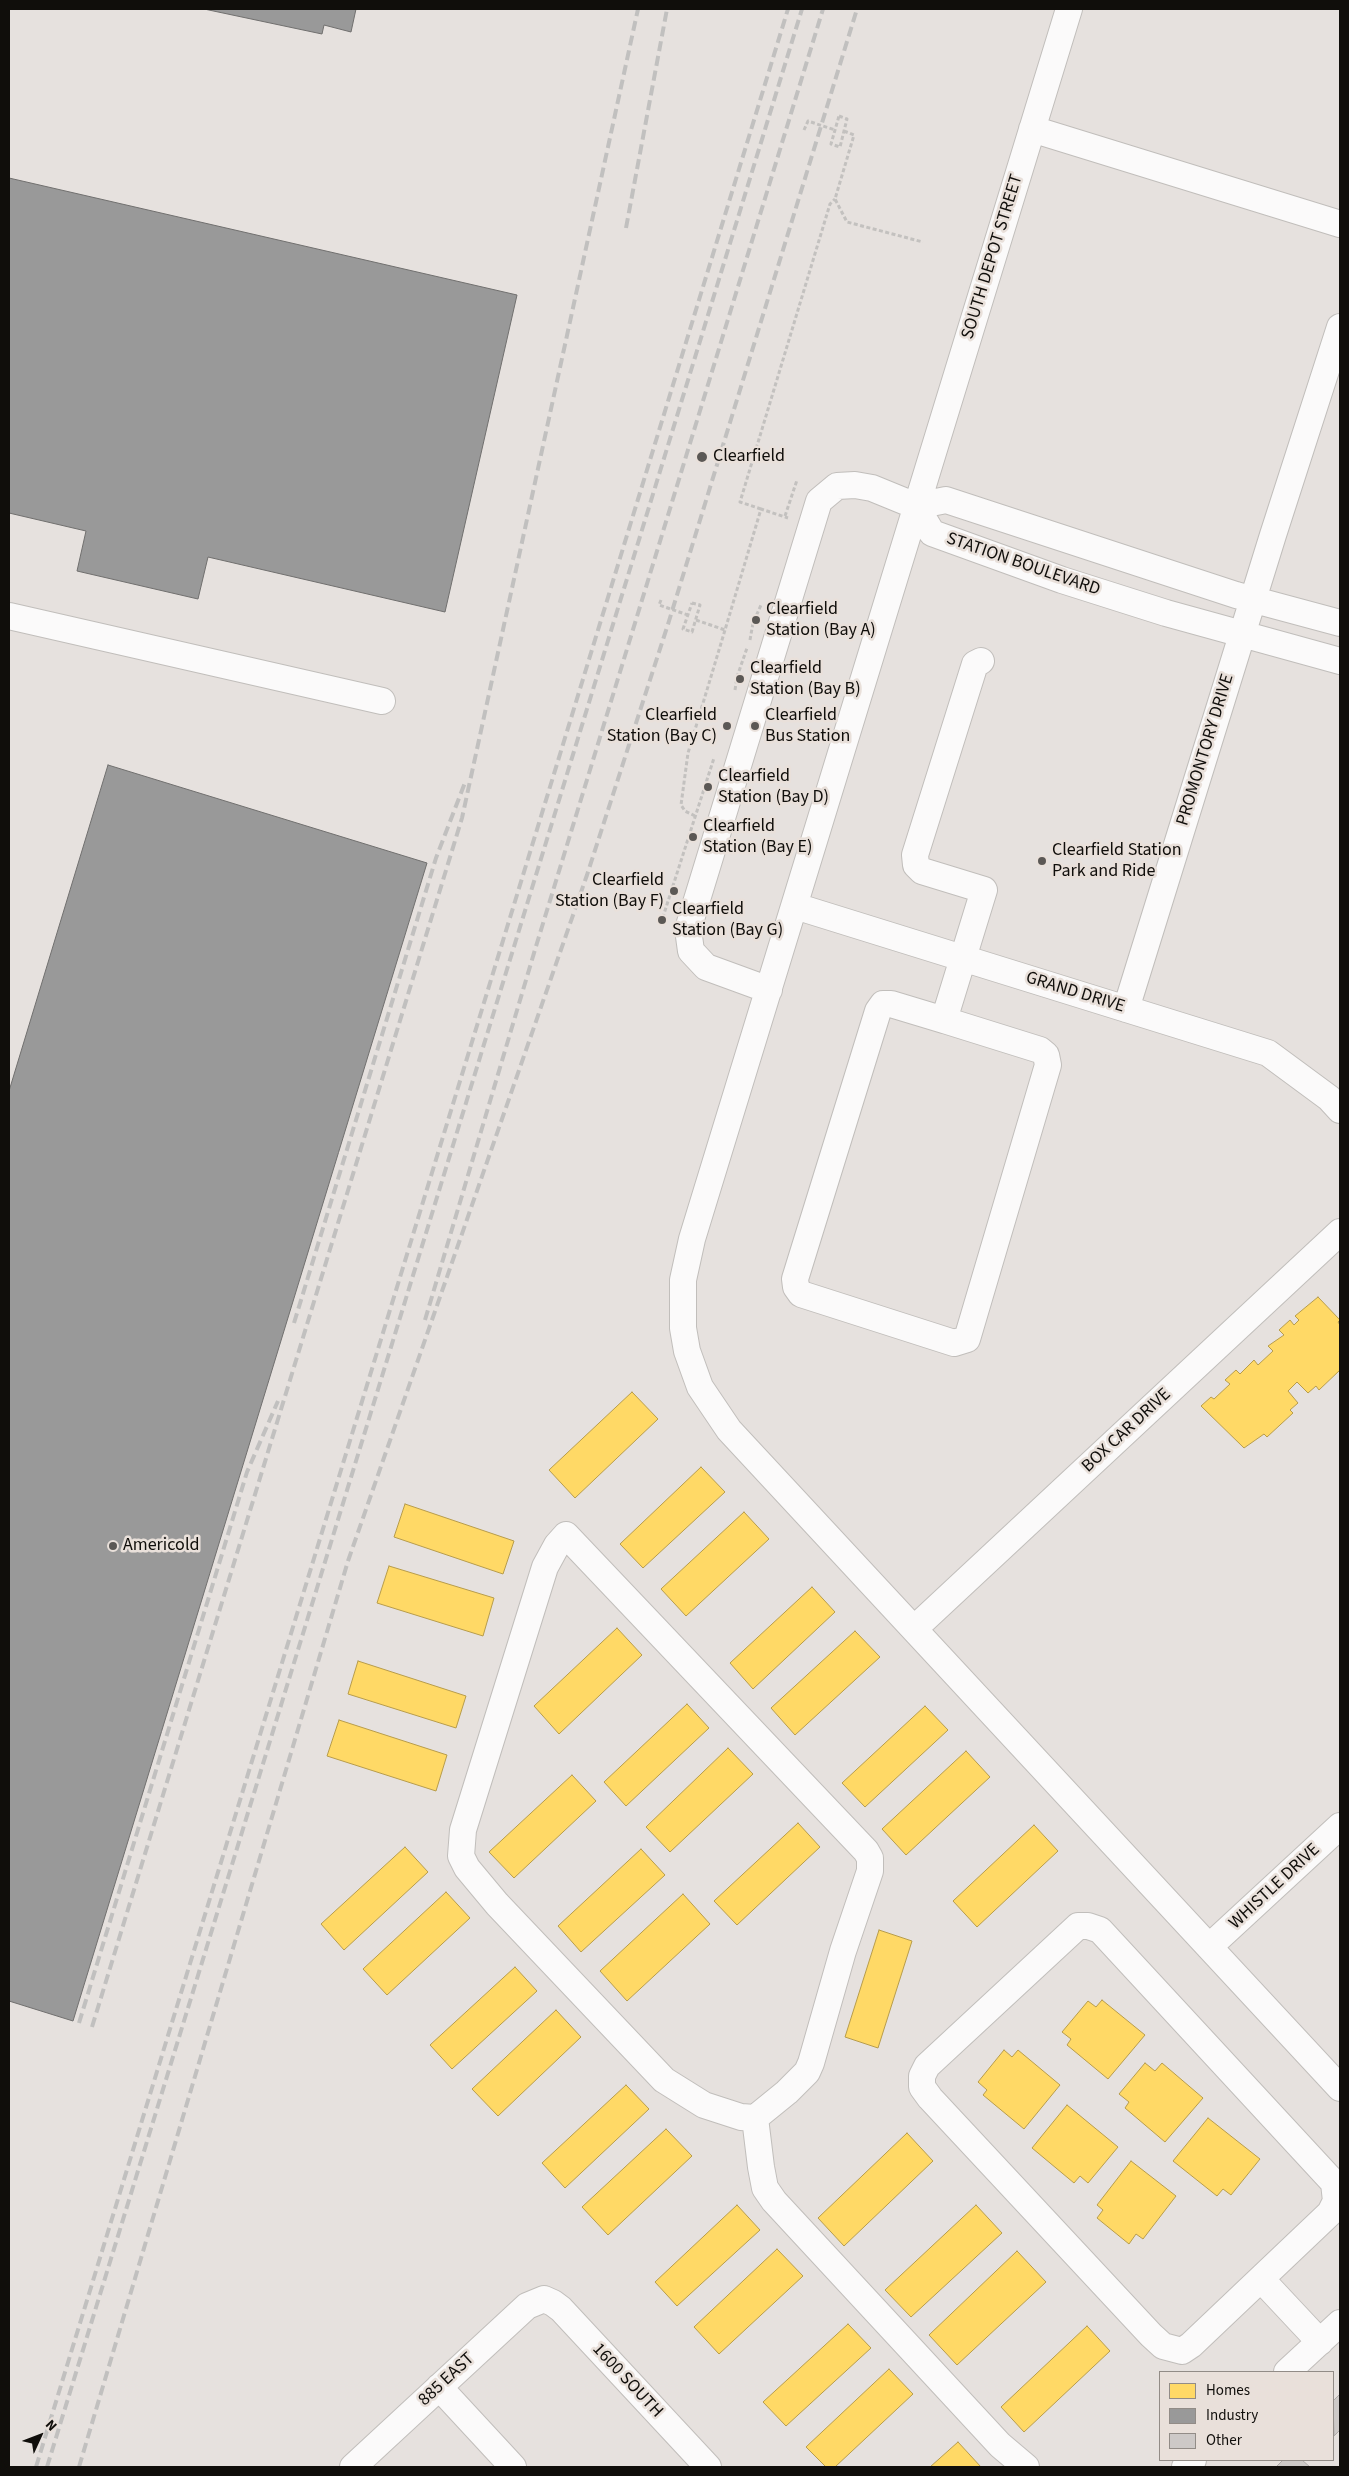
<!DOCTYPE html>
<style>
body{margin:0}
#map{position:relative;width:1349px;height:2476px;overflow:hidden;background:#e6e1de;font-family:"Source Sans 3",sans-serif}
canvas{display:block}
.frame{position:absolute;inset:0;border:10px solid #100e0b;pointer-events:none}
.legend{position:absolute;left:1159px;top:2371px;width:175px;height:90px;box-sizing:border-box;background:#e9e0da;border:1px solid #928c87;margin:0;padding:6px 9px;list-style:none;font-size:15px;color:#100e0b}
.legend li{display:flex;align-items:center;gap:10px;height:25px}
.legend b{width:25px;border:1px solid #928c87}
.north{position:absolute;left:15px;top:2411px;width:50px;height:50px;-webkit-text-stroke:4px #e9e0da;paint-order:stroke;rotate:47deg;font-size:14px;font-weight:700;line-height:20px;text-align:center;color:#100e0b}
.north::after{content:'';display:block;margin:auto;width:18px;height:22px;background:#100e0b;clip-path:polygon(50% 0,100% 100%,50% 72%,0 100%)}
</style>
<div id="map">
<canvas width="1349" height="2476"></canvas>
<div class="frame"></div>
<ul class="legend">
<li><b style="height:14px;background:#ffd966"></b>Homes</li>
<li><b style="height:14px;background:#999"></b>Industry</li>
<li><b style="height:14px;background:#cdc9c7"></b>Other</li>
</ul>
<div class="north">N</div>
</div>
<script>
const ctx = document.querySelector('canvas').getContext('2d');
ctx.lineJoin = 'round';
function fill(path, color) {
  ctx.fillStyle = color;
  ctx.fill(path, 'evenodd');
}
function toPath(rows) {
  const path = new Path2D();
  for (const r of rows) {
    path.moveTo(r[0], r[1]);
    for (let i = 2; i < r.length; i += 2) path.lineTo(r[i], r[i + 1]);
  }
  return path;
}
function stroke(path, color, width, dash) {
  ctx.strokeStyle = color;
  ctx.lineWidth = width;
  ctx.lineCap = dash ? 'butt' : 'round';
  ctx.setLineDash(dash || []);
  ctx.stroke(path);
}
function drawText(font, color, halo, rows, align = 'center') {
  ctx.font = font + ' "Source Sans 3",sans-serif';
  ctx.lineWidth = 5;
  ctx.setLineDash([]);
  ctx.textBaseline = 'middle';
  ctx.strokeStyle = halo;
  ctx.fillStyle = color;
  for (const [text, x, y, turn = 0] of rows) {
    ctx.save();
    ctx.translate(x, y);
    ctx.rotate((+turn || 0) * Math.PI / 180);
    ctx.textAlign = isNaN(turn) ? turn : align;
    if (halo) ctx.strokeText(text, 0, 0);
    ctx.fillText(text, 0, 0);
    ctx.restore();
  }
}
const homes = toPath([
 [1318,1297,1340,1320,1338,1322,1340,1325,1340,1370,1319,1390,1316,1386,1308,1393,1297,1382,1288,1391,1298,1403,1290,1410,1293,1413,1267,1437,1264,1434,1244,1448,1201,1406,1211,1397,1214,1399,1230,1384,1225,1380,1236,1370,1240,1374,1254,1360,1258,1365,1273,1351,1268,1346,1284,1335,1279,1330,1290,1320,1294,1325,1299,1320,1295,1316,1318,1297],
 [632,1392,658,1419,575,1498,549,1470,632,1392],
 [701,1467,725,1492,643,1568,620,1544,701,1467],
 [405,1504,514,1541,503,1574,394,1537,405,1504],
 [744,1512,769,1539,686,1616,661,1589,744,1512],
 [389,1566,494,1598,483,1636,377,1603,389,1566],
 [812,1587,835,1612,753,1689,730,1663,812,1587],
 [617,1628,642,1655,559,1734,534,1706,617,1628],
 [855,1631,880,1657,795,1735,771,1708,855,1631],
 [358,1661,466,1696,456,1728,348,1694,358,1661],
 [687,1704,709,1728,626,1806,604,1782,687,1704],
 [925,1706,948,1730,865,1807,842,1783,925,1706],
 [339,1720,447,1755,436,1791,327,1756,339,1720],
 [728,1748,753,1774,670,1852,646,1827,728,1748],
 [966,1751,990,1777,906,1855,882,1829,966,1751],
 [572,1775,596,1801,514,1878,489,1852,572,1775],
 [798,1823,820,1847,737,1925,714,1901,798,1823],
 [1034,1825,1058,1851,977,1927,953,1901,1034,1825],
 [405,1847,428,1872,344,1950,321,1924,405,1847],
 [641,1849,665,1875,581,1952,558,1926,641,1849],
 [446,1892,470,1918,387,1995,363,1969,446,1892],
 [683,1894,710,1924,627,2001,600,1971,683,1894],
 [879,1930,912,1941,878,2048,845,2037,879,1930],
 [515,1967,537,1991,452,2069,430,2045,515,1967],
 [1102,2000,1145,2035,1108,2079,1067,2045,1071,2039,1062,2032,1088,2001,1096,2007,1102,2000],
 [556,2010,581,2037,498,2116,472,2089,556,2010],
 [1004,2050,1012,2057,1018,2050,1060,2085,1024,2129,983,2095,987,2090,978,2082,1004,2050],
 [1145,2063,1155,2071,1162,2063,1203,2098,1165,2142,1125,2108,1129,2102,1119,2094,1145,2063],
 [626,2085,649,2109,565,2188,542,2163,626,2085],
 [1067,2105,1118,2147,1088,2183,1080,2176,1074,2183,1032,2148,1067,2105],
 [1208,2118,1260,2159,1231,2195,1223,2189,1217,2196,1173,2161,1208,2118],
 [666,2129,692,2156,608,2235,582,2207,666,2129],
 [907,2133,933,2161,844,2246,818,2218,907,2133],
 [1131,2161,1176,2196,1143,2239,1136,2234,1129,2244,1097,2218,1103,2210,1097,2205,1131,2161],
 [737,2205,760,2230,677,2306,655,2282,737,2205],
 [976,2205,1002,2233,911,2317,885,2290,976,2205],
 [777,2249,803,2276,719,2354,694,2327,777,2249],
 [1017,2251,1046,2282,957,2365,929,2335,1017,2251],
 [848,2324,871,2348,786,2426,763,2402,848,2324],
 [1087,2326,1110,2351,1024,2432,1001,2407,1087,2326],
 [889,2369,913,2394,835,2467,826,2467,806,2447,889,2369],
 [958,2442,981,2467,930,2467,958,2442]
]);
fill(homes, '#ffd966');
stroke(homes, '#b79c4b', 1);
const industry = toPath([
 [204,9,356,9,351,32,324,25,322,34,204,9],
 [9,178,517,295,445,612,208,557,198,599,77,571,86,531,9,513,9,178],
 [108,765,427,863,73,2021,9,2001,9,1091,108,765]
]);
fill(industry, '#999');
stroke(industry, '#706f6e', 1);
const building = toPath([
 [1340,2394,1340,2430,1334,2436,1333,2401,1340,2394],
 [1283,2460,1302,2460,1310,2467,1276,2467,1283,2460]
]);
fill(building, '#cdc9c7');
stroke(building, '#ada9a7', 1);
const minor = toPath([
 [1069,9,692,1239,683,1280,683,1328,687,1351,700,1387,729,1430,1340,2088],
 [1032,129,1340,224],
 [916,506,932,533,1062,580,1166,613,1340,661],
 [916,506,946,500,1236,595,1340,623],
 [9,616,382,701],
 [795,906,1268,1053,1329,1098,1340,1110],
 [769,990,706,967,691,951,688,929,819,501,837,486,855,485,872,488,916,506],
 [1126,1009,1273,535,1340,327],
 [944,1020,1040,1050,1046,1055,1048,1065,967,1339,954,1343,801,1294,796,1287,795,1279,878,1011,883,1004,891,1004,944,1020,984,890,922,871,916,865,915,855,975,664,981,661],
 [914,1629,1340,1232],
 [1078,1926,1088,1926,1100,1930,1334,2183,1336,2201,1330,2213,1191,2345,1182,2351,1163,2346,1151,2335,930,2098,922,2087,922,2076,927,2066,1078,1926],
 [1209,1947,1340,1826],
 [755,2118,787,2092,807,2072,811,2063,843,1951,870,1871,870,1858,866,1851,566,1535,557,1545,545,1567,463,1830,461,1856,467,1868,497,1904,664,2080,704,2105,741,2117,755,2118,761,2167,765,2188,774,2201,1000,2445,1026,2467],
 [1261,2279,1320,2342],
 [1287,2372,1340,2323],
 [439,2387,513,2467],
 [353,2467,527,2306,544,2299,553,2303,561,2309,708,2467],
 [1185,2467,1193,2460]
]);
stroke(minor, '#c1bebb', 28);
stroke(toPath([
 [839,116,847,119,840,147,831,144,839,116],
 [804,130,808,121,835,130],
 [844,131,854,135,835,199,847,222,923,242],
 [761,509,740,502,830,204,835,199],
 [785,516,797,480],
 [661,600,659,605,688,615],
 [692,603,700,605,692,632,683,629,692,603],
 [696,620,725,630,761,509,788,518],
 [750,640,753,623,761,605],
 [735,690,737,677,747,648],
 [695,816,685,811,681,805,688,753,725,630],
 [666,921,662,920,714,758]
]), '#c3c1bf', 3, [4, 2.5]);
stroke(minor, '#fbfafa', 26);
stroke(toPath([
 [626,228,667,9],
 [425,1320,537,943,823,9],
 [294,1323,436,858,466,780],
 [79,2023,247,1472,278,1401],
 [92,2027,462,818,638,9],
 [36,2467,788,9],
 [47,2467,802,9],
 [79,2467,348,1561,587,875,669,621,857,9]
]), '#c1c0bf', 4, [10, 5]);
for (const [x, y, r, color] of [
 [702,457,6,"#5b5855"],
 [756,620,5,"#5b5855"],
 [740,679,5,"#5b5855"],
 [727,726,5,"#5b5855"],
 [755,726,5,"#5b5855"],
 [708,787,5,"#5b5855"],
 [693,837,5,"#5b5855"],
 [1042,861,5,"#5b5855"],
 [674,891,5,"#5b5855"],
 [662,920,5,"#5b5855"],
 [113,1546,5,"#5b5855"]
]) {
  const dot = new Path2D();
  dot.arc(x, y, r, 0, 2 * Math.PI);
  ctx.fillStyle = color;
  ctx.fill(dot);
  stroke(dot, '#e9e0da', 2);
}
drawText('18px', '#100e0b', '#e9e0da', [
 ["SOUTH DEPOT STREET",993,257,-73],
 ["STATION BOULEVARD",1023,565,19],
 ["PROMONTORY DRIVE",1206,750,-73],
 ["GRAND DRIVE",1075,993,17],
 ["BOX CAR DRIVE",1127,1431,-43],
 ["WHISTLE DRIVE",1275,1887,-43],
 ["885 EAST",447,2380,-43],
 ["1600 SOUTH",627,2381,47]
]);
drawText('18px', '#100e0b', '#e9e0da', [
 ["Clearfield",713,457],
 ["Clearfield",766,610],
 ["Station (Bay A)",766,631],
 ["Clearfield",750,669],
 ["Station (Bay B)",750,690],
 ["Clearfield",717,716,"right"],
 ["Station (Bay C)",717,737,"right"],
 ["Clearfield",765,716],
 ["Bus Station",765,737],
 ["Clearfield",718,777],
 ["Station (Bay D)",718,798],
 ["Clearfield",703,827],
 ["Station (Bay E)",703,848],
 ["Clearfield Station",1052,851],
 ["Park and Ride",1052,872],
 ["Clearfield",664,881,"right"],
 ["Station (Bay F)",664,902,"right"],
 ["Clearfield",672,910],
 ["Station (Bay G)",672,931],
 ["Americold",123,1546]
], 'left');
</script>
